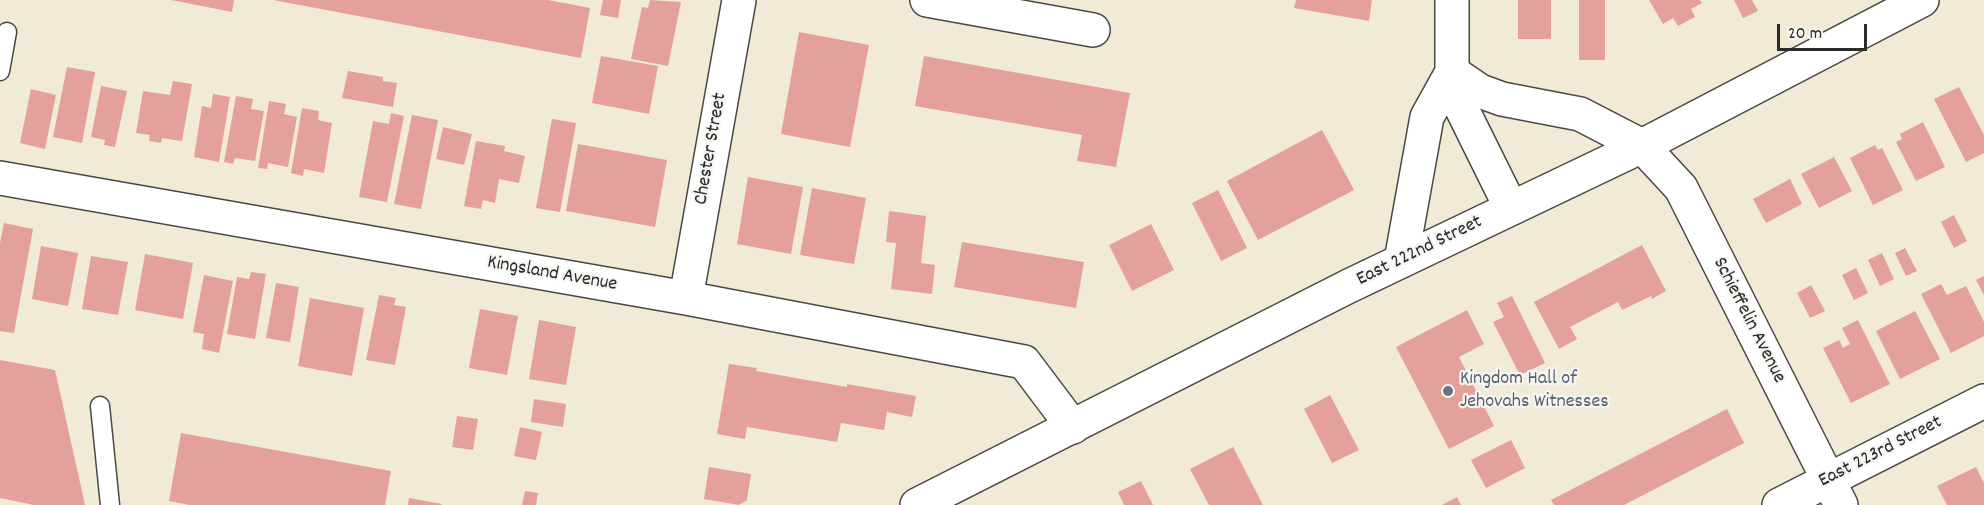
<!DOCTYPE html>
<style>
body{margin:0}
#map{position:relative;width:1984px;height:505px;overflow:hidden;background:#f1ead6;font-family:Dekko,sans-serif}
canvas{display:block}
.scale{position:absolute;left:1777px;top:24px;width:90px;height:27px;box-sizing:border-box;border:3px solid #2b2b2b;border-top:0;padding-left:8px;font-size:18px;line-height:21px;white-space:nowrap;color:#2b2b2b;-webkit-text-stroke:4px #f6f6f2;paint-order:stroke}
</style>
<div id="map">
<canvas width="1984" height="505"></canvas>
<div class="scale">20 m</div>
</div>
<script>
const ctx = document.querySelector('canvas').getContext('2d');
ctx.lineJoin = 'round';
function fill(path, color) {
  ctx.fillStyle = color;
  ctx.fill(path, 'evenodd');
}
function toPath(rows) {
  const path = new Path2D();
  for (const r of rows) {
    path.moveTo(r[0], r[1]);
    for (let i = 2; i < r.length; i += 2) path.lineTo(r[i], r[i + 1]);
  }
  return path;
}
function stroke(path, color, width, dash) {
  ctx.strokeStyle = color;
  ctx.lineWidth = width;
  ctx.lineCap = dash ? 'butt' : 'round';
  ctx.setLineDash(dash || []);
  ctx.stroke(path);
}
function drawText(font, color, halo, rows, align = 'center') {
  ctx.font = font + ' Dekko,sans-serif';
  ctx.lineWidth = 4.5;
  ctx.setLineDash([]);
  ctx.textBaseline = 'middle';
  ctx.strokeStyle = halo;
  ctx.fillStyle = color;
  for (const [text, x, y, turn = 0] of rows) {
    ctx.save();
    ctx.translate(x, y);
    ctx.rotate((+turn || 0) * Math.PI / 180);
    ctx.textAlign = isNaN(turn) ? turn : align;
    if (halo) ctx.strokeText(text, 0, 0);
    ctx.fillText(text, 0, 0);
    ctx.restore();
  }
}
fill(toPath([
 [171,0,234,0,232,12],
 [273,0,548,0,590,8,581,58],
 [603,0,621,0,618,18,600,15],
 [650,0,681,2,668,66,631,59,642,7,648,8],
 [1296,0,1372,0,1369,21,1294,8],
 [1518,0,1551,0,1551,39,1518,39],
 [1579,0,1605,0,1605,60,1579,60],
 [1649,0,1700,0,1702,3,1691,9,1695,17,1678,26,1673,18,1663,24],
 [1734,0,1752,0,1758,11,1743,18],
 [799,32,869,45,850,147,781,134],
 [601,56,658,66,649,114,592,103],
 [924,56,1130,93,1116,167,1077,161,1082,135,915,106],
 [67,67,95,72,82,143,53,137],
 [348,71,383,77,383,81,397,83,393,107,342,98],
 [173,81,192,84,182,141,162,138,161,143,149,141,150,135,136,133,143,91,170,95],
 [101,86,127,91,115,147,104,145,105,140,91,137],
 [1959,87,1984,135,1984,153,1966,162,1934,99],
 [31,89,56,95,45,149,20,143],
 [213,94,230,97,219,162,194,157,202,106,211,108],
 [236,96,253,99,251,109,264,111,255,161,235,158,233,164,224,162],
 [269,101,286,104,284,114,297,117,288,167,268,163,267,169,258,168],
 [302,108,319,111,318,120,332,123,324,173,304,169,303,176,291,173],
 [391,113,404,116,387,202,359,197,373,121,389,124],
 [412,115,438,120,421,209,394,204],
 [552,119,576,123,560,212,536,208],
 [1923,122,1945,167,1916,181,1896,142,1902,139,1900,134],
 [443,127,472,134,464,165,436,159],
 [1322,130,1354,190,1258,240,1227,181],
 [476,141,505,146,504,151,525,156,519,183,499,179,495,203,483,200,481,209,464,206],
 [578,144,667,160,655,227,566,211],
 [1875,145,1878,150,1882,148,1903,190,1873,205,1850,158],
 [1834,157,1852,191,1819,208,1801,174],
 [748,177,803,187,791,254,737,244],
 [1790,179,1802,204,1766,223,1753,199],
 [812,188,866,198,854,264,800,255],
 [1218,190,1247,248,1221,261,1192,203],
 [889,211,926,216,921,263,935,265,932,294,891,289,896,243,886,242],
 [1954,215,1967,241,1954,248,1941,222],
 [4,223,33,229,14,333,0,331,0,243],
 [1151,224,1174,270,1132,291,1109,245],
 [962,242,1084,262,1076,308,954,287],
 [1642,245,1666,291,1652,299,1651,296,1622,310,1618,302,1570,327,1577,339,1559,349,1534,302],
 [41,246,78,253,68,306,32,299],
 [1905,248,1917,271,1906,276,1895,253],
 [1882,253,1894,279,1880,286,1868,260],
 [145,254,193,263,183,319,135,310],
 [91,256,128,262,118,315,82,309],
 [1856,268,1868,293,1854,300,1842,275],
 [251,272,266,274,255,339,227,334,237,277,249,279],
 [204,275,233,281,219,353,202,349,204,334,193,332],
 [1984,276,1984,295,1976,280],
 [276,283,299,287,290,342,266,338],
 [1941,284,1947,295,1966,286,1984,322,1984,336,1951,353,1921,294],
 [1811,285,1825,311,1810,318,1797,293],
 [379,295,396,298,394,305,406,307,395,365,366,360],
 [1512,296,1545,363,1520,375,1493,322,1504,317,1497,303],
 [310,298,364,308,352,376,298,366],
 [480,309,518,316,507,375,469,368],
 [1467,310,1484,344,1459,357,1494,426,1449,449,1396,347],
 [1915,311,1940,359,1900,379,1876,331],
 [539,320,576,327,566,385,529,379],
 [1858,320,1890,384,1851,403,1823,348,1839,340,1843,348,1850,344,1842,328],
 [0,360,55,370,85,505,34,505,0,498],
 [729,364,757,368,756,371,847,387,847,384,916,396,912,417,887,412,884,430,841,423,837,442,747,427,745,439,717,434],
 [1330,395,1359,450,1332,463,1304,409],
 [534,399,566,404,563,427,531,422],
 [1727,409,1744,443,1624,505,1554,505,1551,500],
 [457,416,478,419,473,450,452,447],
 [520,427,542,432,536,460,514,456],
 [181,433,391,471,385,505,189,505,169,501],
 [1511,440,1525,468,1486,488,1471,460],
 [1233,447,1263,505,1209,505,1190,469],
 [709,467,751,474,747,500,739,505,704,499],
 [1976,467,1984,483,1984,505,1947,505,1937,486],
 [1141,481,1153,505,1124,505,1118,492],
 [525,491,538,493,536,505,522,505],
 [1457,497,1461,505,1442,505],
 [409,498,442,504,441,505,408,505]
]), '#e4a19b');
const lane = toPath([
 [0,71,7,32],
 [100,406,110,505]
]);
const street = toPath([
 [927,0,1093,30],
 [1452,0,1452,72,1460,105,1511,208],
 [1452,72,1480,91,1502,99,1580,114,1642,146,1681,188,1841,505],
 [0,178,686,298,1024,362,1073,427],
 [1401,261,1427,117,1452,72],
 [686,298,739,0],
 [1779,505,1984,401]
]);
const secondary = toPath([
 [917,505,1349,286,1642,146,1922,0]
]);
stroke(lane, '#494845', 21);
stroke(street, '#494845', 36);
stroke(secondary, '#494845', 36);
stroke(lane, '#fff', 18);
stroke(street, '#fff', 33);
stroke(secondary, '#fff', 33);
for (const [x, y, r, color] of [
 [1448,391,6,"#6b7280"]
]) {
  const dot = new Path2D();
  dot.arc(x, y, r, 0, 2 * Math.PI);
  ctx.fillStyle = color;
  ctx.fill(dot);
  stroke(dot, '#f6f6f2', 2);
}
drawText('20px', '#2b2b2b', '#f6f6f2', [
 ["Chester Street",712,149,-80],
 ["East 222nd Street",1420,252,-26],
 ["Kingsland Avenue",552,275,10],
 ["Schieffelin Avenue",1748,321,63],
 ["East 223rd Street",1881,453,-27]
]);
drawText('20px', '#5b616d', '#f6f6f2', [
 ["Kingdom Hall of",1460,380],
 ["Jehovahs Witnesses",1460,403]
], 'left');
</script>
